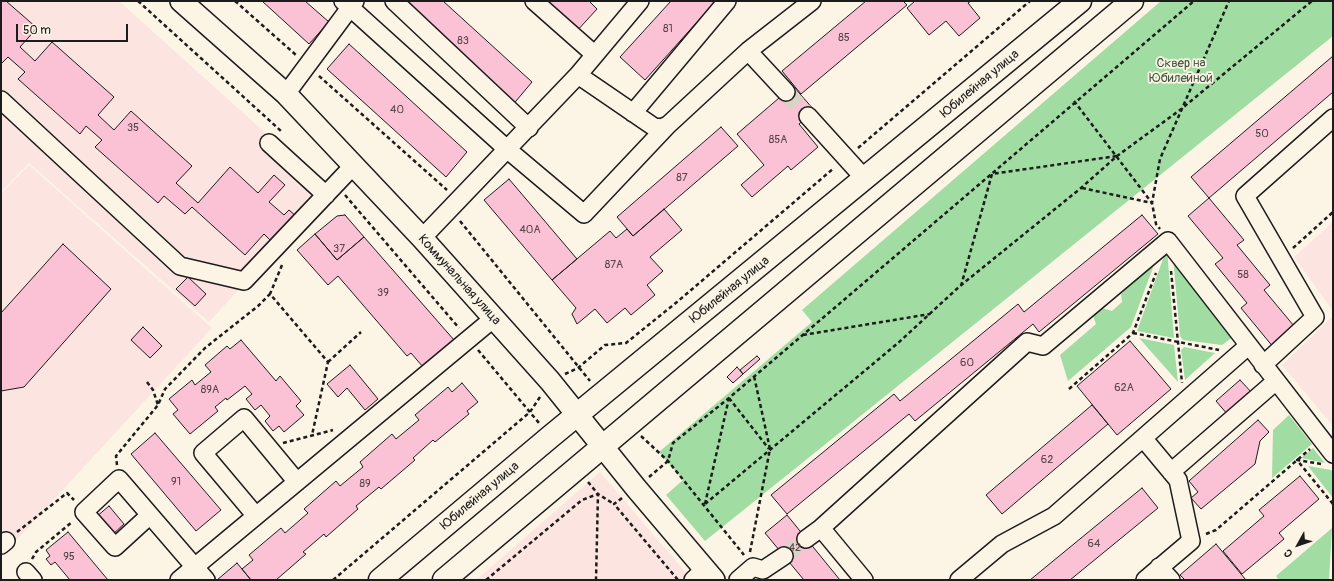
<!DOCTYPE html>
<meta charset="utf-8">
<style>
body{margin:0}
#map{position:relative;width:1334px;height:581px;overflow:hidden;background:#fcf5e5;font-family:Pangolin,sans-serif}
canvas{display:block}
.frame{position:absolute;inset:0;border:2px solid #1c1c1c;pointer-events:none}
.north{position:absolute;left:1278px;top:525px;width:40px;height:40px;-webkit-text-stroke:3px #fcf5e5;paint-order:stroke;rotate:230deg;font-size:11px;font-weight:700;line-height:16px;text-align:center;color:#1c1c1c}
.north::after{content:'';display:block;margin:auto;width:14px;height:18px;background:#1c1c1c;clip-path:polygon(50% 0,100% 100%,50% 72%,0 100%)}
.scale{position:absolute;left:16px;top:24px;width:112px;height:18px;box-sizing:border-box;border:2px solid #1c1c1c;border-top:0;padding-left:5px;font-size:12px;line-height:14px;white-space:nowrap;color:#1c1c1c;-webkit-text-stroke:3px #fcf5e5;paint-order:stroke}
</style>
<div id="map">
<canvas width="1334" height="581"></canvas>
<div class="frame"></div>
<div class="north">С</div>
<div class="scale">50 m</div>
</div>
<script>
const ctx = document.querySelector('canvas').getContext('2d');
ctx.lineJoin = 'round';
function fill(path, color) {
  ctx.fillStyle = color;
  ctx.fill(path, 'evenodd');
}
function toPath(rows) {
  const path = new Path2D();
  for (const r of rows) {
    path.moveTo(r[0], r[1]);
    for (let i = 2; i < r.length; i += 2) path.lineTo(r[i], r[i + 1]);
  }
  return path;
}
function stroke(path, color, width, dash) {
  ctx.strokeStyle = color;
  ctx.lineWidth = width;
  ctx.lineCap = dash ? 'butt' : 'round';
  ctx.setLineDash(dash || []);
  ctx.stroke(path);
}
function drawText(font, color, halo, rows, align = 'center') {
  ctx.font = font + ' Pangolin,sans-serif';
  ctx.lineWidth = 3.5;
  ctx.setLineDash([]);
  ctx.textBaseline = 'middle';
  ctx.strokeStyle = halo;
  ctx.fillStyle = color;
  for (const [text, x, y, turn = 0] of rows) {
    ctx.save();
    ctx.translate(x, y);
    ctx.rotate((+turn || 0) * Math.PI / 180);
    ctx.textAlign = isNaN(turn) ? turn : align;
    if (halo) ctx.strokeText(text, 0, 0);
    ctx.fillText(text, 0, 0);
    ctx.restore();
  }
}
fill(toPath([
 [1,1,119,1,330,191,209,322,29,163,1,192],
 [29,165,212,328,1,557,1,194],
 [1333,222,1333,311,1294,257],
 [1333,316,1333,426,1282,365],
 [600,472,692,580,476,580]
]), '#fce5e0');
fill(toPath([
 [1161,1,1333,1,1333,36,705,541,666,495,683,480,659,452,812,322,802,310],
 [1167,248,1174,338,1137,331],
 [1173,257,1233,337,1222,345,1183,340,1180,336],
 [1155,262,1131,327,1068,381,1060,355,1096,324,1093,316,1102,308,1112,311,1122,302,1121,294],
 [1139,338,1174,345,1178,382],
 [1184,347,1215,353,1185,380,1181,350],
 [1289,415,1312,444,1272,478,1273,430],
 [1313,448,1325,463,1301,458],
 [1308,466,1331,470,1333,472,1333,498],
 [1332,528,1329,580,1279,580,1276,576]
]), '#a1dca3');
const building = toPath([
 [1,1,6,1,37,28,20,47,35,61,52,42,114,97,98,115,114,130,131,111,192,166,176,183,198,203,230,167,258,193,274,175,285,185,269,202,284,215,289,210,296,216,272,242,264,234,245,255,192,207,185,214,164,196,158,203,95,147,102,140,86,126,80,134,18,79,25,72,8,57,1,64,1,1],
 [262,1,305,1,329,22,309,44,262,1],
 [394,1,443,1,532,82,511,107,394,1],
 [540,1,589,1,597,9,575,33,540,1],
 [671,1,716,1,645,80,620,57,671,1],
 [866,1,903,1,907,5,801,94,782,71,866,1],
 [915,1,971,1,968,3,980,18,959,36,946,21,929,35,907,8,915,1],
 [349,44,467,152,446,177,327,69,349,44],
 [1333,56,1333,92,1209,198,1191,177,1333,56],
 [793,86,815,111,799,124,818,147,791,170,788,166,752,197,741,185,764,165,737,134,793,86],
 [721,127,738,146,633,236,617,217,721,127],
 [509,179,577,259,552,280,484,200,509,179],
 [1209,198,1244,240,1237,245,1270,285,1264,290,1294,326,1274,348,1241,308,1247,303,1215,264,1223,258,1188,216,1209,198],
 [664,209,682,230,650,257,663,271,647,285,655,295,631,315,625,308,607,323,595,309,577,324,572,314,576,308,552,280,610,231,616,238,627,229,633,236,664,209],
 [345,215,364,237,337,260,315,234,337,216,345,215],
 [1142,215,1158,234,1039,332,1033,324,915,421,909,414,787,514,771,495,894,394,900,401,1018,304,1024,312,1142,215],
 [315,234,337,260,364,237,454,340,423,367,411,353,407,356,338,276,328,285,297,250,315,234],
 [63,244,111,289,24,387,1,391,1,313,63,244],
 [188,277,206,294,195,306,176,289,188,277],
 [143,327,162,346,150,358,131,340,143,327],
 [241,340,276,381,280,376,301,401,296,406,304,415,284,432,279,426,273,431,265,421,270,416,261,405,255,410,246,399,252,394,245,386,227,400,226,398,215,407,218,411,190,434,173,414,178,410,169,399,192,380,195,385,211,372,205,365,227,346,230,349,241,340],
 [1130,341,1171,389,1117,435,1077,386,1130,341],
 [757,356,760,359,743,374,740,370,757,356],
 [350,365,378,399,365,410,347,388,338,397,327,384,350,365],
 [737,367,743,374,733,383,727,377,737,367],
 [1240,380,1253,394,1228,415,1216,401,1240,380],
 [462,383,478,402,467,411,469,414,435,442,433,440,413,458,415,460,381,489,379,487,356,506,358,509,326,537,324,534,303,552,306,554,276,580,251,580,242,569,253,560,249,555,281,528,285,533,308,513,304,509,336,481,340,486,363,467,360,462,392,434,396,439,419,420,415,415,448,387,452,392,462,383],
 [1092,405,1108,424,1002,514,986,495,1092,405],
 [1258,420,1269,432,1260,441,1255,464,1201,509,1191,498,1198,492,1189,481,1258,420],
 [155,433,221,510,196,531,131,454,155,433],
 [1300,476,1319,499,1279,533,1284,539,1242,574,1223,551,1264,516,1259,510,1300,476],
 [1142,488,1158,508,1070,580,1030,580,1142,488],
 [109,506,124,524,112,535,96,517,109,506],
 [787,515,840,580,804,580,765,533,787,515],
 [68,532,108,580,70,580,55,562,51,565,46,559,50,556,46,550,68,532],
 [1216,544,1246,580,1185,580,1180,575,1216,544],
 [237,563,251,580,217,580,237,563]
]);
fill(building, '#fbc1d4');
stroke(building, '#1c1c1c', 1);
stroke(toPath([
 [786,92,808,116],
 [784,556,806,539]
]), '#dad4c7', 17, [17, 8]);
const minor = toPath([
 [343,1,508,150,584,214,668,125],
 [394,1,529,128],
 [534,1,594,54],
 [748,51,786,92],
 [578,75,640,1],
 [286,94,355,1],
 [1,100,180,266,244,281,353,166],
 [633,113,727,1],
 [808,116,865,179],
 [269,143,326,195],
 [422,238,578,75,654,127,661,128,668,125,748,51,812,1],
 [1263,365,1315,317,1245,196,1333,118],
 [1143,438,1178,480,1191,541,1145,580],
 [1171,472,1276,381],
 [150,515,115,547,84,512,119,479,206,580],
 [256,516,203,453,244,418,297,482],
 [806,539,821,528],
 [1,545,6,541],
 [1159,567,1171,580],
 [26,572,33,580],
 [179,580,494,318],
 [693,580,705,569],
 [738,580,753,567,763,570,784,556],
 [864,580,821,528,1027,342,1043,346,1168,241,1333,454],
 [959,580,1002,544,1054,516,1248,346]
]);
const major = toPath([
 [181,1,286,94,422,238,550,381,636,488,714,580]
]);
const highway = toPath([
 [380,580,550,437,1080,1],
 [444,580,1132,1]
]);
stroke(minor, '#1c1c1c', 20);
stroke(major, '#1c1c1c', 24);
stroke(highway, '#1c1c1c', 25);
stroke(toPath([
 [138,1,281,131],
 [235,1,296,55],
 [319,76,447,190],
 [1074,101,1152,203,1156,224,1160,229],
 [858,148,1030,1],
 [1082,188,1152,203,1160,159,1229,1],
 [345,195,459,328],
 [460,221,590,381],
 [1293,248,1333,212],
 [282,265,270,294,328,362,312,435],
 [1171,271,1182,383],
 [961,286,992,174,1117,156],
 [1133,333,1219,350],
 [803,335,930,314],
 [478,350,539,423],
 [328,362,361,332],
 [565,374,578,368,605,345,626,343,677,302,834,168],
 [147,382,153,390,158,405],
 [1069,389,1133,333,1156,273],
 [729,398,769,449],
 [641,436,668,461,744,555],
 [283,443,333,430],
 [1321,464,1297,460,1333,504],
 [117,465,116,456,158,405,165,389,205,348,258,306,270,294],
 [649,477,668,461,673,443,729,398,1194,1],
 [588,482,598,494,596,580],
 [622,498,614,504,678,580],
 [705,504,898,343,960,286,1081,188,1117,156,1180,110,1312,1],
 [705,504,729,398],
 [17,532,67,493,74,500],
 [1206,534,1216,530,1310,449],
 [750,552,770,449,754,376],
 [32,559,36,552,72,522],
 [333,580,530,412,540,397],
 [486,580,582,500,598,494,614,504]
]), '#1c1c1c', 2.5, [4, 3]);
stroke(minor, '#fcf5e5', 17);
stroke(major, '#fcf5e5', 21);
stroke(highway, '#fcf5e5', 22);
drawText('11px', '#54454a', null, [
 ["81",668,29],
 ["85",844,38],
 ["83",463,41],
 ["40",397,110],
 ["35",133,128],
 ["50",1262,134],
 ["85А",778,140],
 ["87",682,178],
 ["40А",530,230],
 ["37",339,249],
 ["87А",614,265],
 ["58",1243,275],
 ["39",383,293],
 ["60",967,363],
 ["62А",1124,388],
 ["89А",210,390],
 ["62",1047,460],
 ["91",176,482],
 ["89",365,484],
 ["64",1094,544],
 ["42",795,548],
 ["95",69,557]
]);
drawText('13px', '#445644', '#fcf5e5', [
 ["Сквер на",1181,64],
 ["Юбилейной",1181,79]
]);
drawText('13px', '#1c1c1c', '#fcf5e5', [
 ["Юбилейная улица",980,84,-40],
 ["Коммунальная улица",459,280,48],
 ["Юбилейная улица",730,290,-39],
 ["Юбилейная улица",480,496,-40]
]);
</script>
